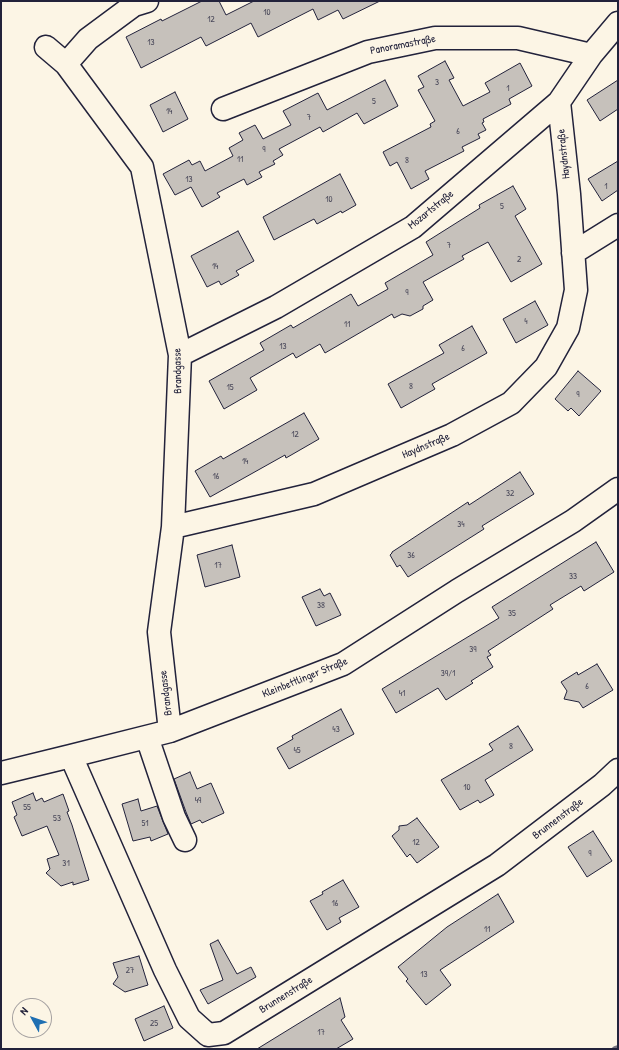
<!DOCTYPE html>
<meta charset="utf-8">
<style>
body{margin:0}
#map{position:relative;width:619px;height:1050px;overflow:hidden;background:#fcf5e5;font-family:"Patrick Hand",sans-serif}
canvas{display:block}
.frame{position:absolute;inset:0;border:2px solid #22223b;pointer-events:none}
.north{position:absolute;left:12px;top:998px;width:40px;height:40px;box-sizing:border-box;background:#fcf5e5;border:1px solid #a5a1a1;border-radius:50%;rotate:310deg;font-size:11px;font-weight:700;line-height:16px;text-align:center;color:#22223b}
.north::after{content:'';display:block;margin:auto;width:14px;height:18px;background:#1f6fb2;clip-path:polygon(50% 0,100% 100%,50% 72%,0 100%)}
</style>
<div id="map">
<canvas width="619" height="1050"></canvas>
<div class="frame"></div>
<div class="north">N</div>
</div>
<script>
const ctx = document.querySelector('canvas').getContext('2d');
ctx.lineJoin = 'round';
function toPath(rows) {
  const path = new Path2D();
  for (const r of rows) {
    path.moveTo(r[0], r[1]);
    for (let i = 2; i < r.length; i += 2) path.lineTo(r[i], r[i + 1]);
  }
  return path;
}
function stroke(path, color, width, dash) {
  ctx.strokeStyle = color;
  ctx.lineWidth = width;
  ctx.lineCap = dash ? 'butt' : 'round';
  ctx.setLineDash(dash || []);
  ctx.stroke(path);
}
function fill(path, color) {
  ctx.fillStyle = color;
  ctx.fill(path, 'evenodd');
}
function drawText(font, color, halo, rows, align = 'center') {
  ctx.font = font + ' "Patrick Hand",sans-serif';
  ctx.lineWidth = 3;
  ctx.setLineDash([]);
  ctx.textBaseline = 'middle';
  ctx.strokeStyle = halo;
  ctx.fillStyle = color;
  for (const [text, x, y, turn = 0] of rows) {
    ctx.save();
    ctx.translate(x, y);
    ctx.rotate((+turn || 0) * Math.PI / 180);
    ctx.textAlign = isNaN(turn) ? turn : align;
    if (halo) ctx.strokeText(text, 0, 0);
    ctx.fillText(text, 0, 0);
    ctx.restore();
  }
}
stroke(toPath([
 [615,1049,618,1048]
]), '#78757e', 6);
const building = toPath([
 [202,1,219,1,226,15,254,1,380,1,343,19,338,10,318,20,313,9,258,37,251,23,206,46,201,37,141,68,126,37,161,19,162,21,202,1],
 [445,61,454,78,449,80,463,106,490,92,485,83,520,63,532,86,509,99,511,104,483,119,484,122,482,123,486,130,478,134,480,138,462,147,464,151,425,171,429,179,411,189,397,162,390,166,383,152,431,127,430,124,435,121,418,90,424,87,418,76,445,61],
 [385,80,398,106,364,124,357,113,323,132,320,127,279,149,283,155,273,161,275,164,259,172,262,177,247,185,244,179,217,193,220,197,202,207,191,187,175,195,163,174,189,160,192,165,200,161,205,171,233,156,229,148,243,140,239,133,255,125,263,139,291,125,283,111,318,93,327,110,385,80],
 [618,80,618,109,600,121,587,100,618,80],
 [175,92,188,119,163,132,150,105,175,92],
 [618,161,618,190,602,201,588,179,618,161],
 [340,174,356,205,342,213,341,211,317,224,314,219,274,240,263,217,340,174],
 [513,186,526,209,515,216,542,264,511,282,488,242,462,256,464,259,423,282,433,300,423,306,423,309,410,316,402,314,394,318,392,314,325,353,320,344,296,358,293,353,250,378,257,390,224,409,209,381,264,350,260,343,291,325,293,328,351,294,358,306,388,289,385,283,433,255,426,242,480,208,479,205,513,186],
 [238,231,254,261,236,271,239,275,221,285,219,281,207,287,191,256,238,231],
 [535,301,548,325,516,343,503,319,535,301],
 [472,326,487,353,432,384,435,389,401,408,388,384,444,353,439,345,472,326],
 [578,371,601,391,579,416,571,408,568,411,555,399,578,371],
 [304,413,319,439,286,458,285,455,210,497,195,471,221,456,223,459,304,413],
 [520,472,534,494,482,526,484,529,408,577,400,565,397,567,390,555,392,553,392,552,468,502,469,505,520,472],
 [596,542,614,572,584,591,581,586,550,605,553,609,488,651,491,655,487,657,493,667,471,681,473,683,446,700,438,688,396,713,382,689,499,618,492,607,596,542],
 [232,545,240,577,205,587,197,555,232,545],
 [320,589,324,596,330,593,341,615,316,626,302,597,320,589],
 [597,664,613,690,583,708,579,702,564,699,567,691,561,682,577,672,578,675,597,664],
 [341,709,354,734,289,769,277,748,293,739,292,736,341,709],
 [518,726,533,750,485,780,494,795,480,803,478,800,460,810,441,780,493,750,489,744,518,726],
 [190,772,197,789,211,783,224,813,202,823,200,820,191,824,186,812,174,779,190,772],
 [33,793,36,801,42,798,44,802,63,794,69,811,67,812,72,825,89,880,73,885,73,882,61,886,46,873,50,869,47,859,59,855,47,826,22,836,14,817,17,815,12,802,33,793],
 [138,799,141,811,157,806,168,834,151,841,150,837,133,841,122,804,138,799],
 [417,818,439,847,417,863,410,854,407,857,392,836,399,830,399,826,407,825,417,818],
 [593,831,612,861,587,877,568,847,593,831],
 [343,880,359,907,339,918,341,922,327,930,310,901,323,894,322,892,343,880],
 [498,894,514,922,440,970,451,985,426,1005,406,981,408,979,398,967,447,927,498,894],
 [218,940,237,974,251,967,256,977,208,1004,200,990,223,980,210,944,218,940],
 [139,956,148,985,125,992,113,984,118,977,113,963,139,956],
 [340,998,345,1017,341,1020,353,1039,336,1049,257,1049,340,998],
 [164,1006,173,1028,144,1041,135,1019,164,1006]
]);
fill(building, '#c6c1bb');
stroke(building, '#22223b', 1);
const minor = toPath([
 [46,47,66,64,142,167,180,355,173,527,159,632,170,731],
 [66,64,88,39,134,5,147,1],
 [223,109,368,52,435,38,518,38,591,55],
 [573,253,618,225],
 [180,355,276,307,413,227,559,102,591,55,618,23],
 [173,527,314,494,452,435,511,403,546,367,568,328,576,290,569,194,559,102],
 [147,737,174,817,185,840],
 [71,756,165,970,189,1018,208,1035,224,1033,497,865,602,785,618,770],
 [1,773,71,756,170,731,343,664,457,591,573,521,618,489]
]);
stroke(minor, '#22223b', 25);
stroke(minor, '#fcf5e5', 22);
drawText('9px', '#4b4a5b', null, [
 ["10",267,13],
 ["12",211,20],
 ["13",151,43],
 ["3",437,83],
 ["1",508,89],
 ["5",374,102],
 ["14",169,112],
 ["7",309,118],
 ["6",458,132],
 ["9",264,150],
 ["11",240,160],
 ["8",407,161],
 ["13",189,180],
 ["1",606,187],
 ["10",329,200],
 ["5",502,207],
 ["7",449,246],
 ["2",519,260],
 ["14",215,267],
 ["9",407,293],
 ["4",526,322],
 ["11",347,325],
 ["13",283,347],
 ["6",463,349],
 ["8",411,387],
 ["15",230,388],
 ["9",578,395],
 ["12",295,435],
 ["14",245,462],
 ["16",216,477],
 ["32",510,494],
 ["34",461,525],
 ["36",411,556],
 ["17",218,566],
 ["33",573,577],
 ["38",321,606],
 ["35",512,614],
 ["39",473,650],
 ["39/1",448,674],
 ["6",587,687],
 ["41",402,694],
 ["43",336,730],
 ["8",511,747],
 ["45",297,751],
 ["10",467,788],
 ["49",198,801],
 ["55",27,808],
 ["53",57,819],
 ["51",145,824],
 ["12",416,843],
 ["9",590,854],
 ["31",66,864],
 ["16",335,904],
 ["11",487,930],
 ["27",130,971],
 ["13",424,975],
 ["25",154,1024],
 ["17",321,1033]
]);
drawText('11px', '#22223b', '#fcf5e5', [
 ["Panoramastraße",403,45,-11],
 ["Haydnstraße",564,154,-96],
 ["Mozartstraße",431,210,-39],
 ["Brandgasse",178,371,-91],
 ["Haydnstraße",426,446,-23],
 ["Kleinbettlinger Straße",305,678,-22],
 ["Brandgasse",166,693,-97],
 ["Brunnenstraße",558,819,-37],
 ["Brunnenstraße",286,995,-32]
]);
</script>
